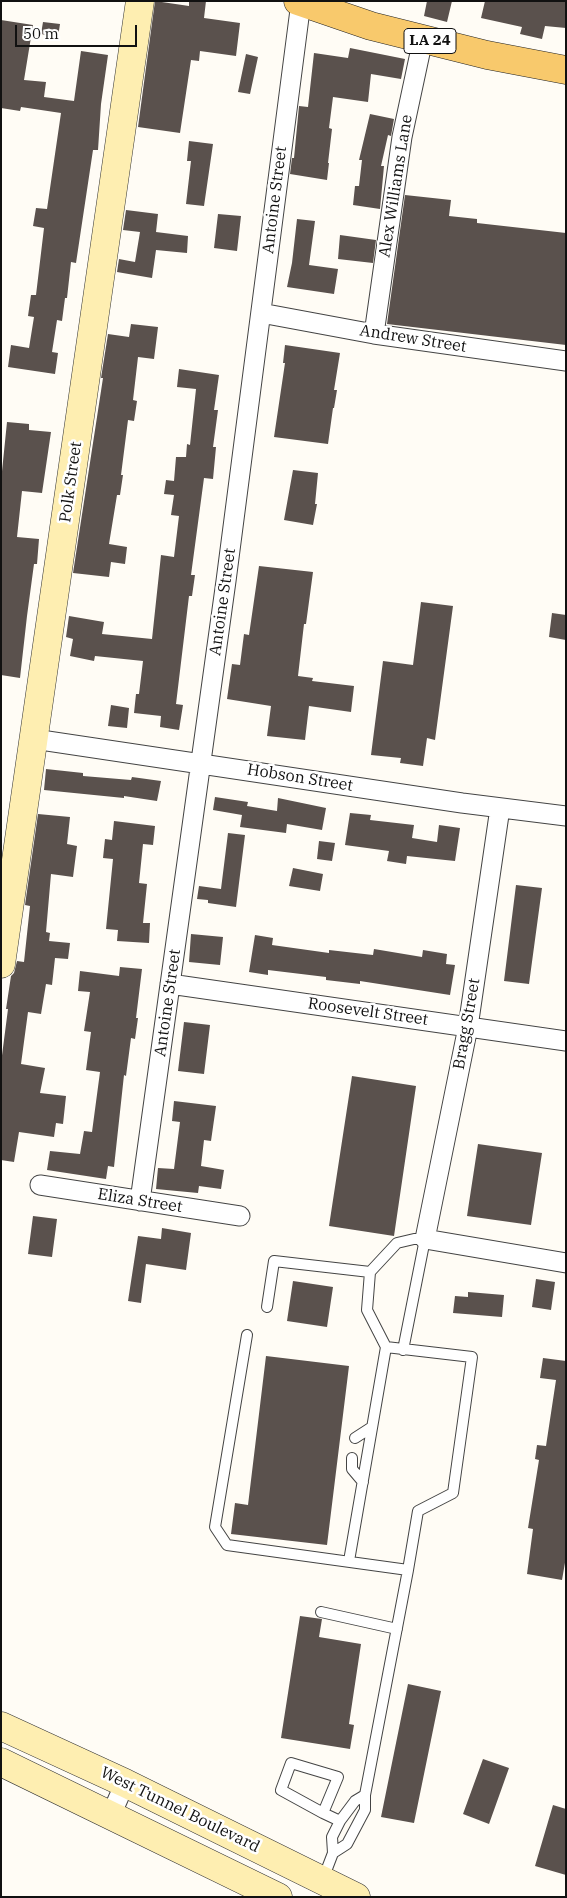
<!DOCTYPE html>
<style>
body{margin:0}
#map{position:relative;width:567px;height:1898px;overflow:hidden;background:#fffcf5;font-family:"IBM Plex Serif",serif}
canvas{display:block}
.frame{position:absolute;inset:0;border:2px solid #111;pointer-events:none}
.scale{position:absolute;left:15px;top:25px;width:122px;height:22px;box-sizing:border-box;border:2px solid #111;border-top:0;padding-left:6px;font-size:15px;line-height:18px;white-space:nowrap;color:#111;-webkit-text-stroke:4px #fff;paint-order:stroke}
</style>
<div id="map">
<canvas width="567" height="1898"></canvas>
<div class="frame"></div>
<div class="scale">50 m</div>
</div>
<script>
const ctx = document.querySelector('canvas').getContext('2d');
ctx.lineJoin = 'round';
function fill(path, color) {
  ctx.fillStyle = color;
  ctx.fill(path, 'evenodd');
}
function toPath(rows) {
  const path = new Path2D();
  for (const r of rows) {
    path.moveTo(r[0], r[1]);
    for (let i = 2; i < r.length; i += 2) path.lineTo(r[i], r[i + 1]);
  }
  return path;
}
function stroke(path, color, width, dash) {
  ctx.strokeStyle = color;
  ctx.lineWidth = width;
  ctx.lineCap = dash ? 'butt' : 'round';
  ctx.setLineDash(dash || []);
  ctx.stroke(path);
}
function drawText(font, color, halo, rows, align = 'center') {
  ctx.font = font + ' "IBM Plex Serif",serif';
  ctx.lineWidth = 5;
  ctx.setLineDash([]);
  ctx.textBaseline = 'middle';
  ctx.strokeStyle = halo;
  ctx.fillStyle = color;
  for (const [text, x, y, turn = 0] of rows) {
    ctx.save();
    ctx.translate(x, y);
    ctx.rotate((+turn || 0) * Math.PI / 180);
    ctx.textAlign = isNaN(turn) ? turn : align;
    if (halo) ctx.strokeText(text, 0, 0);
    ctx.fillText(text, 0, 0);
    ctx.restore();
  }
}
fill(toPath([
 [155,1,189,6,189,1,206,1,204,18,240,23,236,56,200,51,199,61,191,60,180,133,138,127],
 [427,1,452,1,447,22,424,16],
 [485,1,566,1,566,28,545,26,542,39,520,34,522,27,481,18],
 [1,20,33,25,24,80,46,82,44,97,74,101,81,51,108,55,101,104,98,150,93,150,76,263,71,262,67,298,65,298,62,321,57,320,52,352,58,353,55,374,8,367,11,345,29,348,34,317,28,316,31,295,36,295,44,228,33,226,36,208,47,209,61,113,21,107,20,111,1,108],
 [43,22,60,24,58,37,41,34],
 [350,48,405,59,401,79,371,74,368,102,333,97,329,128,332,129,328,163,329,163,327,180,290,174,292,158,294,158,299,106,308,107,314,53,348,58],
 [246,54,258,57,250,94,238,92],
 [370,114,394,119,391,136,388,135,381,166,384,166,380,209,353,205,355,186,359,186,362,160,359,160],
 [189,141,213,144,204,206,186,204,191,161,187,161],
 [405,195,451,200,449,216,477,219,477,223,566,233,566,345,387,324],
 [126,210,158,214,156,232,188,236,187,253,156,250,152,278,117,272,119,259,135,262,140,232,123,230],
 [218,214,241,216,237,251,214,248],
 [297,219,315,221,309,265,338,269,334,294,287,287,292,263],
 [340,235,376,240,373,263,338,259],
 [131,324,158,327,154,359,138,357,133,400,137,401,134,421,128,420,121,475,123,475,120,495,117,495,109,544,127,547,125,564,111,562,109,577,73,573,103,378,101,378,108,334,129,337],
 [285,345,340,353,334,390,337,390,334,408,333,408,328,444,274,437,285,363,283,363],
 [179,369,219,375,214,410,218,410,213,447,216,447,213,479,204,478,191,575,195,575,192,596,189,596,176,704,183,705,179,730,160,727,161,716,134,713,136,694,139,694,143,661,95,656,94,661,70,656,73,639,66,637,69,616,104,622,102,634,152,639,161,555,174,557,179,516,171,515,174,495,164,494,166,480,174,481,176,457,186,457,187,444,190,445,196,389,177,387],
 [7,422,29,424,29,430,51,432,42,493,22,491,17,537,39,539,37,564,34,564,27,616,20,678,1,675,1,481],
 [293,470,318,473,315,504,317,504,313,525,284,520],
 [259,566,313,572,306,624,304,624,298,676,313,678,312,681,354,686,351,712,309,706,305,740,267,736,271,706,227,699,232,664,240,665,244,634,249,635],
 [421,602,453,606,435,740,427,738,423,766,400,763,401,758,371,755,383,661,413,665],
 [552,613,566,615,566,640,549,637],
 [111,705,129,708,127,728,108,726],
 [46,769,83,773,83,776,131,780,132,777,161,781,157,801,124,796,124,798,44,790],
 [215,797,248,802,247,806,277,811,278,798,326,808,322,830,287,824,286,833,240,827,242,815,213,810],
 [350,813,371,815,370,820,414,825,412,838,437,842,439,825,460,828,455,861,407,856,406,864,387,861,389,851,345,845],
 [38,814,70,817,67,844,77,846,73,877,51,874,46,932,50,933,49,941,70,943,68,959,55,958,52,985,46,984,41,1014,28,1012,21,1064,45,1068,40,1093,66,1096,63,1124,56,1123,54,1137,19,1132,14,1162,1,1160,1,1063,8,1009,6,1009,11,976,14,973,17,961,24,962,30,906,25,905],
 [114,821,155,826,153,845,143,844,139,883,147,884,143,923,150,923,149,943,117,941,118,930,106,929,113,859,103,858,105,839,112,840],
 [228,833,245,835,236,907,208,903,208,900,197,899,199,886,221,889],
 [319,841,335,843,332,861,317,859],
 [293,868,323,874,320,891,289,886],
 [516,885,542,888,529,984,504,981],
 [191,934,223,937,220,965,189,962],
 [255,935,273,938,272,945,329,953,329,950,373,955,374,949,422,957,423,950,447,954,446,964,455,965,450,995,360,981,360,984,326,980,326,977,268,970,268,975,249,972],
 [120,967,142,969,136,1018,138,1018,135,1039,131,1038,126,1076,124,1075,114,1167,108,1166,106,1179,47,1170,50,1151,80,1154,84,1131,92,1132,100,1072,86,1070,91,1032,84,1031,90,992,78,991,80,971,119,976],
 [184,1022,210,1025,204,1074,178,1071],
 [352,1076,416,1086,394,1236,329,1226],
 [174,1101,216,1106,211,1141,204,1140,201,1166,224,1170,221,1189,199,1186,198,1193,156,1189,158,1168,174,1169,180,1122,172,1121],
 [478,1144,542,1153,531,1225,467,1216],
 [33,1216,57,1219,52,1257,28,1254],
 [162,1228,191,1233,186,1270,146,1264,141,1303,128,1301,138,1236,161,1239],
 [536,1279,555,1282,551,1310,532,1307],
 [293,1281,333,1287,327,1327,287,1321],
 [468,1292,504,1295,502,1317,453,1313,455,1296,468,1297],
 [266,1356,349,1366,327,1545,231,1534,235,1503,248,1505],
 [543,1358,566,1361,566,1557,562,1580,527,1574,533,1529,528,1528,539,1460,535,1459,537,1445,546,1446,556,1380,540,1378],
 [300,1616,322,1619,319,1637,361,1644,349,1724,354,1725,350,1749,281,1738],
 [408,1684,441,1691,414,1823,381,1817],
 [483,1759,509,1768,489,1824,463,1814],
 [553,1805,566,1809,566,1875,535,1866]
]), '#5a514d');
const lane = toPath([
 [370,1272,397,1243,414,1239,425,1239,403,1350],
 [267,1307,274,1261,370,1272,367,1310,386,1347,349,1561],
 [247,1335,215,1527,227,1545,408,1570,365,1795,365,1810,347,1844,333,1853],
 [386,1347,472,1357,453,1493,418,1511,408,1570],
 [355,1438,372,1427],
 [352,1458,352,1469,363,1482],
 [321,1612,397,1629],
 [323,1813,338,1777,291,1763,281,1790,323,1813,340,1821],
 [323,1879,333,1853,332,1837,340,1821,355,1801,365,1795]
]);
const street = toPath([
 [261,313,374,334,566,361],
 [374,334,402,137,423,39],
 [34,739,462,803,566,816],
 [500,808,468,1027,425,1239,566,1263],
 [170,984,566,1041],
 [40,1185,240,1216],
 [140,1201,226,581,301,2],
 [111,1815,125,1783]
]);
const secondary = toPath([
 [1,964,140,1],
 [1,1726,125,1783,356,1897],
 [1,1762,278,1897]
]);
const primary = toPath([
 [298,1,371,26,487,55,566,70]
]);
stroke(lane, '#444', 12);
stroke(street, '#444', 21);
stroke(secondary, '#333', 29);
stroke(primary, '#222', 29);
stroke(lane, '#fff', 10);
stroke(street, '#fff', 19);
stroke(secondary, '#feeeb1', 28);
stroke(primary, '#f8c96c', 28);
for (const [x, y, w] of [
 [430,41,52]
]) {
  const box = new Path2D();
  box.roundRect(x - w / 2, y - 12.5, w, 25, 4);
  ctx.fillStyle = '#fff';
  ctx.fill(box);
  stroke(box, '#111', 1);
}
drawText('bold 15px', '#111', null, [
 ["LA 24",430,41]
]);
drawText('16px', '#111', '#fff', [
 ["Alex Williams Lane",396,186,-81],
 ["Antoine Street",275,200,-83],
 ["Andrew Street",413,339,9],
 ["Polk Street",71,482,-82],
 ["Antoine Street",223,602,-82],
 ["Hobson Street",300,778,9],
 ["Antoine Street",168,1003,-82],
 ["Roosevelt Street",368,1012,8],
 ["Bragg Street",467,1024,-80],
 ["Eliza Street",140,1201,9],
 ["West Tunnel Boulevard",180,1810,26]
]);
</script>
